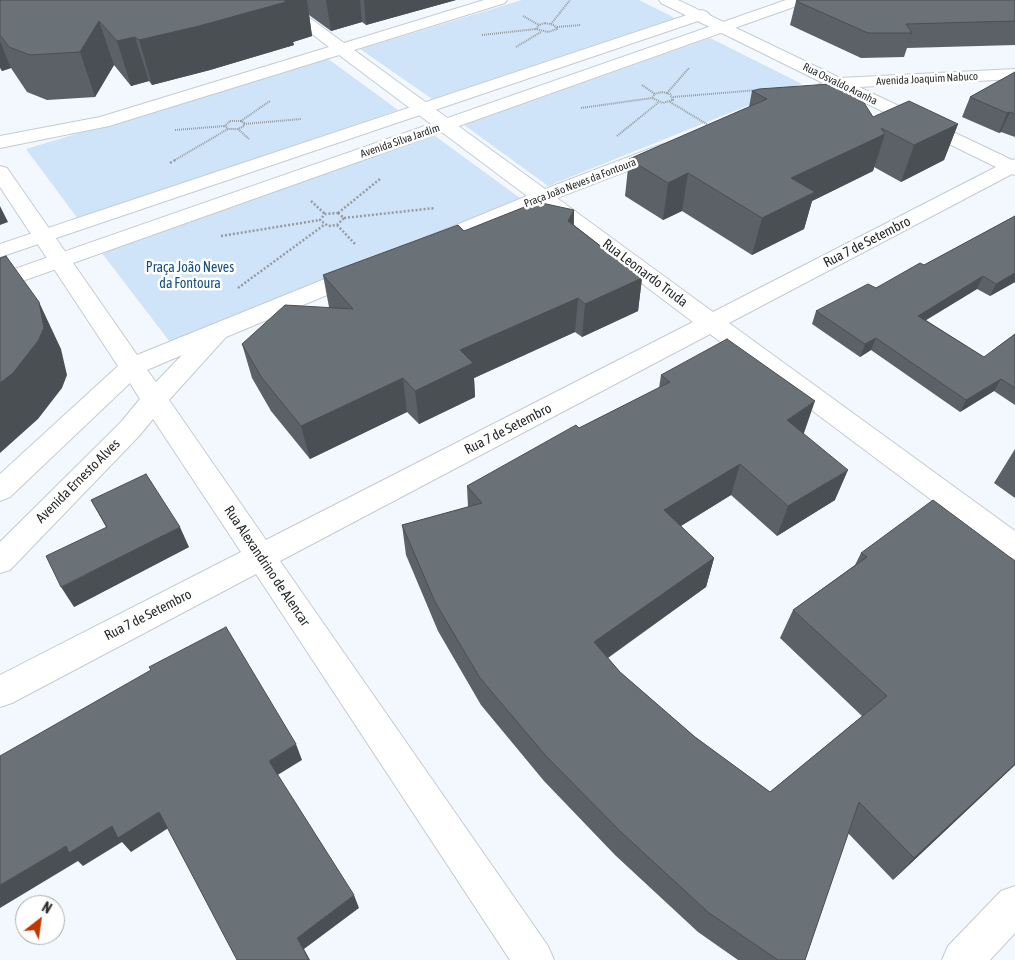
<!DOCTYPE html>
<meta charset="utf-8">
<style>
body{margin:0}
#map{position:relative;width:1015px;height:960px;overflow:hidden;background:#f2f8fe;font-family:"Asap Condensed",sans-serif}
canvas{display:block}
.north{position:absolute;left:15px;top:895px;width:50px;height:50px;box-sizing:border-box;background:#fff;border:1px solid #a9abab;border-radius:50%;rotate:30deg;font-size:14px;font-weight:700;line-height:20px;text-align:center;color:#292c2e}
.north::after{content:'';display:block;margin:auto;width:18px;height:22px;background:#c03900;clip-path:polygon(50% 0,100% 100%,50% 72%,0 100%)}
</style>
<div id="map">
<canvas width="1015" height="960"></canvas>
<div class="north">N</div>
</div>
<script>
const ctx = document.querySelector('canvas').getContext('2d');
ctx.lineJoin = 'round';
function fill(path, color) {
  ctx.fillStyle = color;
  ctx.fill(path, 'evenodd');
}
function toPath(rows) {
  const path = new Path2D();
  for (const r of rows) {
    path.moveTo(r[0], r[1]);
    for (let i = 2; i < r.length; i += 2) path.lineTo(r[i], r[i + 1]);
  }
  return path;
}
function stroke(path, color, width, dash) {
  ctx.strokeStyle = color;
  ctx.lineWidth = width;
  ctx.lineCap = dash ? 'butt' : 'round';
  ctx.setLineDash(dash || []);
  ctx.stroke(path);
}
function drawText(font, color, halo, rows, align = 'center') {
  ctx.font = font + ' "Asap Condensed",sans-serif';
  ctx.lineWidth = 5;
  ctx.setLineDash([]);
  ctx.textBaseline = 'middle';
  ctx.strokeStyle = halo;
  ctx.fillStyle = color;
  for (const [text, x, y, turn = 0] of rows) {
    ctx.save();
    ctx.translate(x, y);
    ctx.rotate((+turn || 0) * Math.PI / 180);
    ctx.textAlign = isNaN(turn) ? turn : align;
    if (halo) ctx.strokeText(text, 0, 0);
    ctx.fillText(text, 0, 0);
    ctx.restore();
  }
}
fill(toPath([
 [522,0,639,0,675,18,432,99,360,49],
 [710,38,802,84,548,186,464,125],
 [327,58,398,110,78,219,26,149],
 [431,133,520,198,170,342,101,252]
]), '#cfe4f9');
const street = toPath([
 [268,0,285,0,344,43,484,0,507,0,505,3,354,50,545,189,657,146,664,144,671,146,673,150,671,154,557,198,713,312,996,167,837,89,805,102,799,103,793,102,790,98,793,94,823,83,661,3,659,0,678,0,840,78,1015,69,1015,79,859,87,1012,160,1015,159,1015,175,1012,174,729,323,1015,531,1015,559,1005,555,710,334,280,561,548,946,554,960,510,960,256,574,12,703,0,707,0,675,241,552,153,419,139,436,10,570,0,573,0,542,121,422,140,399,130,383,10,497,0,501,0,474,118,366,0,187,0,166,7,168,137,355,352,268,360,266,368,268,371,273,368,278,226,337,169,400,266,540,693,322,539,206,438,249,430,250,422,249,419,244,422,239,527,196,339,55,109,126,0,148,0,136,100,117,329,47,268,0],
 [182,355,156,382,147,370,182,355],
 [1015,886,1015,933,990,960,942,960,948,946,1001,891,1015,886]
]);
const secondary = toPath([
 [786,0,807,0,805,3,0,289,0,274,786,0],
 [702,10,707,12,710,15,707,18,0,257,0,244,702,10]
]);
stroke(street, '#c4cbd3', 2);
stroke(secondary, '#c4cbd3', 2);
stroke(toPath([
 [523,16,539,25],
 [545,23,554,25,557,29,548,32,536,29,539,25,545,23],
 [551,24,570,0],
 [557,27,581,25],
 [482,35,536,29],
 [516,47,541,32],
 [642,85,655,94],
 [662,92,670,94,673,100,663,103,652,98,655,94,662,92],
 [667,93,689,68],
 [673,97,758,90],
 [670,102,710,126],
 [581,108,652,98],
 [230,121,241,121,244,123,244,126,238,129,228,129,225,126,230,121],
 [241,121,270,101],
 [244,124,301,119],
 [238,129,249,139],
 [175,130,225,126],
 [617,136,659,102],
 [175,160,228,129]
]), '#979b9f', 2, [1, 1]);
stroke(toPath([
 [170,163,177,159],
 [311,201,325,214],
 [338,213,344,218,337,225,328,226,320,220,325,214,338,213],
 [338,213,380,179],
 [344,218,435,208],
 [337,225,355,244],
 [221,236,320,220],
 [238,288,324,225]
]), '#979b9f', 2.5, [2, 2]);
fill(street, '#fff');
fill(secondary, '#fff');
fill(toPath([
 [0,0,456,0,366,25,362,22,331,31,309,15,312,36,293,42,294,45,210,70,152,85,149,81,131,86,114,65,95,97,47,100,27,92,11,68,2,71,0,68],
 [1015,0,1015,45,907,48,904,57,861,58,790,25,796,1],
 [1015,72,1015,137,1001,132,999,133,962,117,970,97],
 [752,91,873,117,958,124,944,160,901,182,874,167,873,171,812,201,804,229,752,255,682,211,663,220,625,196,629,159,749,107],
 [574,210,574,225,642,278,638,311,582,337,575,332,474,378,475,397,419,424,407,412,310,459,271,411,252,378,242,344,329,307,323,275,464,231],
 [1015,216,1015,282,990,296,977,289,926,320,984,357,1015,334,1015,405,994,391,960,412,871,350,860,357,812,324,816,311,876,288,924,265],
 [661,375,804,433,803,433,835,500,777,536,731,495,681,526,714,558,706,587,608,658,620,672,695,737,770,792,862,716,780,638,793,610,855,565,861,553,1015,561,1015,765,893,880,848,833,805,960,738,960,698,932,615,855,544,781,481,705,438,631,406,555,402,525,468,507,467,486,579,428,659,388],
 [1015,449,1015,498,994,483],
 [91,500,189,547,74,607,106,527]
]), '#5b6166');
fill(toPath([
 [283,0,307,0,312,36,293,42,294,45,210,70,152,85,139,40],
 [326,0,360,0,362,22,331,31],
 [364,0,456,0,366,25],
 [99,21,114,65,95,97,80,52],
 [135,37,149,81,131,86,117,41],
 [0,41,11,68,2,71,0,66],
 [1010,112,1001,132,999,133,1007,113],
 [958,124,944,160,901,182,914,145],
 [885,134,873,171,812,201,804,229,752,255,762,218,791,178],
 [688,173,682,211,663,220,668,183],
 [0,206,8,222,0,225],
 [574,210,572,243,568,221],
 [1015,273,1015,282,990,296,996,284],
 [983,276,977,289,913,328,918,316],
 [642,278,638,311,582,337,585,304],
 [578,298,575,332,474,378,475,397,419,424,415,391,460,350],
 [39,302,61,349,67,375,62,388,38,419,0,453,0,383],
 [876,338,871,350,860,357,865,344],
 [403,378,407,412,310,459,301,426],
 [1001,379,994,391,960,412,966,400],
 [815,401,804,433,777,451,787,420],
 [740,464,731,495,658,540,664,510],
 [848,470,835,500,777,536,788,506],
 [180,527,189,547,74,607,61,587],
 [714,558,706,587,590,670,594,642],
 [296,744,302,760,276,776,269,761],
 [1015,764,1015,765,893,880,914,858],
 [159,812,170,827,131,852,122,842,83,866,78,861,0,908,0,885,66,846,112,826],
 [354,895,359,908,304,949,310,960,309,960,297,938]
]), '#4a4f53');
const building = toPath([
 [0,0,284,0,286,2,199,26,139,40,135,37,117,41,99,21,80,52,30,55,9,47,0,35,0,0],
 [798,0,1015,0,1015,21,906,24,912,33,868,33,796,1,798,0],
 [1015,72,1015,114,1010,112,1007,113,970,97,1015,72],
 [830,84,839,87,854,87,873,117,909,101,958,124,914,145,881,128,885,134,791,178,815,192,762,218,688,173,668,183,629,159,767,99,752,91,759,89,830,84],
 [537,202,574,210,568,221,642,278,585,304,578,298,460,350,473,363,415,391,403,378,301,426,262,378,242,344,285,305,353,309,323,275,458,225,464,231,537,202],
 [1015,216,1015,273,996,284,983,276,918,316,984,357,1015,334,1015,388,1001,379,966,400,876,338,865,344,816,311,868,284,876,288,920,263,924,265,1015,216],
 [6,256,39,302,44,328,38,341,13,373,0,383,0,258,6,256],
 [727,339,815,401,787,420,848,470,788,506,740,464,664,510,714,558,594,642,620,672,695,737,770,792,887,696,793,610,867,557,861,553,933,500,1015,561,1015,764,914,858,859,802,805,960,778,960,709,913,621,832,546,756,480,678,435,602,402,525,482,503,467,486,576,425,579,428,670,382,661,375,727,339],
 [146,474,180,527,61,587,46,556,107,527,91,500,146,474],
 [226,627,296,744,269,761,354,895,297,938,309,960,237,960,159,812,118,838,112,826,69,853,66,846,0,885,0,756,151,670,149,667,226,627]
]);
fill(building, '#6a7177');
stroke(building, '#4a4f53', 1);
drawText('11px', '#292c2e', '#fff', [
 ["Avenida Joaquim Nabuco",927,79,-3],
 ["Rua Osvaldo Aranha",840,84,26],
 ["Avenida Silva Jardim",400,141,-19],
 ["Praça João Neves da Fontoura",580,183,-21]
]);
drawText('14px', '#292c2e', '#fff', [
 ["Rua 7 de Setembro",867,242,-27],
 ["Rua Leonardo Truda",645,273,37],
 ["Rua 7 de Setembro",508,429,-27],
 ["Avenida Ernesto Alves",78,481,-45],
 ["Rua Alexandrino de Alencar",267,566,56],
 ["Rua 7 de Setembro",148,615,-27]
]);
drawText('14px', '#18517e', '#fff', [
 ["Praça João Neves",190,268],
 ["da Fontoura",190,284]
]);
</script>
